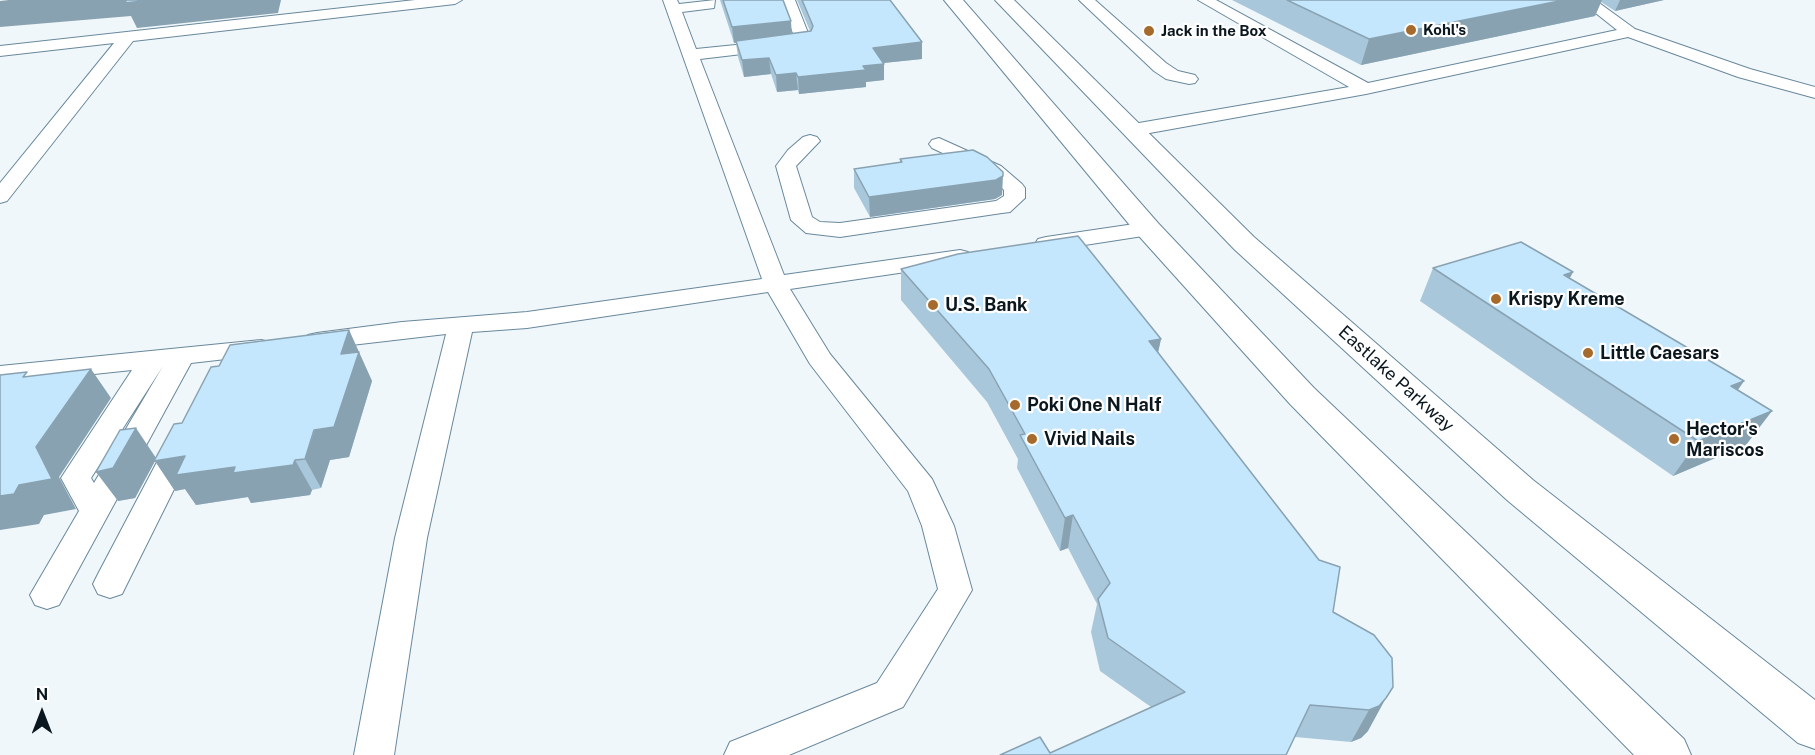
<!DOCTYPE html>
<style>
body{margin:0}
#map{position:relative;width:1815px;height:755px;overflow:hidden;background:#f0f7fb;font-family:"Public Sans",sans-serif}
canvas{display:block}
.north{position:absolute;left:12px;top:683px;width:60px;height:60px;-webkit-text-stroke:4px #fff;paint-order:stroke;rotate:0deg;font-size:16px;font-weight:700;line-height:24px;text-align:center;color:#0b171f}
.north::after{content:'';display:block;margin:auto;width:21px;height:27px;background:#0b171f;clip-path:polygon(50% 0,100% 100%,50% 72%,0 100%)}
</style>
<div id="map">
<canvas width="1815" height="755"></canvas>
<div class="north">N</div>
</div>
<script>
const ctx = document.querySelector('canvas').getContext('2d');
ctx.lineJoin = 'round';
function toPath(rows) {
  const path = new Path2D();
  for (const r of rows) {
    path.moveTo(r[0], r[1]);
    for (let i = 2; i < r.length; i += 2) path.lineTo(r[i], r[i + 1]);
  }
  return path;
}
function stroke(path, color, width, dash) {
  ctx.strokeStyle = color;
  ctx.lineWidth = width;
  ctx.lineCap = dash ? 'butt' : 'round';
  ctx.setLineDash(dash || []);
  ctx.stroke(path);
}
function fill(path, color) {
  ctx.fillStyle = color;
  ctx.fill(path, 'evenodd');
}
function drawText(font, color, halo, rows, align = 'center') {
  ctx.font = font + ' "Public Sans",sans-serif';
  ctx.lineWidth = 4.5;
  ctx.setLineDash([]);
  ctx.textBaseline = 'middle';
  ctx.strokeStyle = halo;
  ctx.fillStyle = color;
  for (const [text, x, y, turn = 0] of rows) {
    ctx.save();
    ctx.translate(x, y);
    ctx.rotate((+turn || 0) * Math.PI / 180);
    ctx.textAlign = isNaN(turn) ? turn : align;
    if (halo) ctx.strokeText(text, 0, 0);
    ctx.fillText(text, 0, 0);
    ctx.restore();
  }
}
const service = toPath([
 [415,0,462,0,455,4,133,41,7,201,0,203,0,183,114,43,0,56,0,46,415,0],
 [663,0,677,0,679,4,715,0,714,8,682,12,696,49,795,39,781,0,795,0,812,43,810,46,700,59,784,275,960,250,968,252,972,257,968,262,960,264,790,289,830,354,932,479,954,526,972,590,903,707,789,755,724,755,730,742,877,683,938,589,922,526,908,491,810,364,768,292,527,328,472,332,427,538,394,755,354,755,395,538,446,334,317,349,308,347,304,341,308,335,317,333,402,322,527,312,762,279,663,0],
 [1079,0,1095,0,1166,63,1178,71,1195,75,1198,79,1195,83,1189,84,1166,79,1154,71,1079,0],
 [1198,0,1216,0,1368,83,1617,30,1588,7,1574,3,1572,0,1595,0,1635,29,1750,69,1815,87,1815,98,1738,77,1628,37,1366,94,1133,136,1126,134,1124,130,1126,126,1133,124,1349,87,1198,0],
 [810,135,817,137,820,141,796,166,812,217,820,222,840,223,996,201,1004,196,1004,190,987,174,932,148,929,144,932,140,939,138,1001,166,1022,184,1025,188,1025,198,1010,212,1002,213,840,237,806,233,791,220,776,166,788,150,803,137,810,135],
 [1148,222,1156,224,1159,229,1156,234,1046,251,1038,249,1035,244,1038,239,1046,237,1148,222],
 [261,340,270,342,274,348,270,354,191,363,59,605,47,609,35,605,30,595,79,511,61,478,132,370,0,384,0,366,261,340],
 [163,366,94,483,91,478,163,366],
 [182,433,192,436,197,443,122,594,110,598,98,594,93,584,98,574,167,443,172,436,182,433]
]);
const secondary = toPath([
 [944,0,963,0,1158,223,1314,388,1684,739,1691,755,1634,755,1290,404,1138,235,944,0],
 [995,0,1014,0,1254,237,1533,480,1815,700,1815,749,1798,743,1507,500,1234,249,995,0]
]);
stroke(service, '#68889c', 2);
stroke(secondary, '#68889c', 2);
fill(service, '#fff');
fill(secondary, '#fff');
fill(toPath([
 [720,0,783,0,792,34,810,31,797,0,890,0,922,42,922,59,883,63,884,80,866,82,866,87,799,94,798,90,777,92,771,74,744,77,738,57,736,43,734,43],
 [1232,0,1664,0,1615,11,1601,2,1595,16,1361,65],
 [900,159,1002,195,995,199,870,217,854,188,854,169,900,162],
 [1433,268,1573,272,1569,278,1744,381,1738,390,1746,445,1673,476,1420,301],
 [901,269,1161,339,1158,352,1333,612,1374,635,1368,731,1361,738,1351,742,1295,737,1050,753,1151,707,1100,671,1091,632,1097,604,1068,548,1060,551,1017,468,1018,459,987,402,901,300],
 [349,330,372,381,349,457,330,460,321,488,312,490,310,495,251,503,248,497,196,505,185,489,175,491,155,461,135,498,118,501,156,458,182,423,219,366]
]), '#a9c7da');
fill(toPath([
 [9,0,281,0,278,13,137,28,131,16,0,27,0,1],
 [1564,0,1602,0,1595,16,1361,65,1369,39],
 [1620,0,1664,0,1615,11],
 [791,21,792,37,734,43,732,27],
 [922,42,922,59,874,64,873,48],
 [769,58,771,74,744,77,742,60],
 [884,64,884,80,866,82,866,87,799,94,798,77,863,66],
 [796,73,798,90,777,92,776,75],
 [1003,176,1002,195,995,199,870,217,869,197],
 [1573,272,1556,305,1564,275],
 [349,330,372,381,349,457,330,460,321,488,305,459],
 [1161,339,1154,371,1149,341],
 [91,369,111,398,59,477,76,509,44,515,39,524,0,530,0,496,19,485,36,447],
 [1744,381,1719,416,1731,386],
 [1772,411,1746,445,1673,476,1698,441],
 [136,428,156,458,185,456,235,467,295,460,312,490,310,495,251,503,248,497,196,505,185,489,175,491,155,461,135,498,118,501,96,472],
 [1073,515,1068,548,1060,551,1065,518],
 [1386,698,1368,731,1361,738,1351,742,1369,710]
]), '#89a2b1');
const building = toPath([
 [127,0,153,0,124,3,127,0],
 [723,0,783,0,791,21,732,27,723,0],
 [802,0,890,0,922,42,873,48,884,64,863,66,866,70,798,77,796,73,776,75,769,58,742,60,736,41,811,31,813,26,802,0],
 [1287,0,1564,0,1369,39,1287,0],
 [973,150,987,157,1003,172,1003,176,996,180,869,197,854,169,902,162,900,159,973,150],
 [1078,236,1161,339,1149,341,1319,560,1340,567,1333,612,1374,635,1392,658,1393,687,1386,698,1379,706,1369,710,1310,705,1286,755,1000,755,1040,737,1050,753,1185,692,1108,638,1098,599,1110,583,1073,515,1065,518,1020,435,1025,434,989,369,901,269,958,254,1078,236],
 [1521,242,1573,272,1564,275,1744,381,1731,386,1772,411,1698,441,1433,268,1521,242],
 [349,330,341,354,359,352,334,427,314,430,305,459,295,460,293,465,233,473,235,467,176,475,185,456,154,461,174,424,182,423,211,367,219,366,230,345,349,330],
 [91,369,36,447,52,479,19,485,14,494,0,496,0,375,27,372,23,377,91,369],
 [136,428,113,468,96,472,120,430,136,428]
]);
fill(building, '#c4e7fd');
stroke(building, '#89a2b1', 1.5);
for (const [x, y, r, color] of [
 [1411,30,6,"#a66b2c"],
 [1149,31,6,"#a66b2c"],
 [1496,299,6,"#a66b2c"],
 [933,305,6,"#a66b2c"],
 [1588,353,6,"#a66b2c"],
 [1015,405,6,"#a66b2c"],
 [1032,439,6,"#a66b2c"],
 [1674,439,6,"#a66b2c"]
]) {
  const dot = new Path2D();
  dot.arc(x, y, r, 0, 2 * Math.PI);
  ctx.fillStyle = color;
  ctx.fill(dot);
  stroke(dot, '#fff', 2);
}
drawText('bold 15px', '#0b171f', '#fff', [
 ["Kohl's",1423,30],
 ["Jack in the Box",1161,31]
], 'left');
drawText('bold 18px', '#0b171f', '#fff', [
 ["Krispy Kreme",1508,299],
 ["U.S. Bank",945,305],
 ["Little Caesars",1600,353],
 ["Poki One N Half",1027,405],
 ["Hector's",1686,429],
 ["Mariscos",1686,450],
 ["Vivid Nails",1044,439]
], 'left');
drawText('18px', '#0b171f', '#fff', [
 ["Eastlake Parkway",1396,379,42]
]);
</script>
